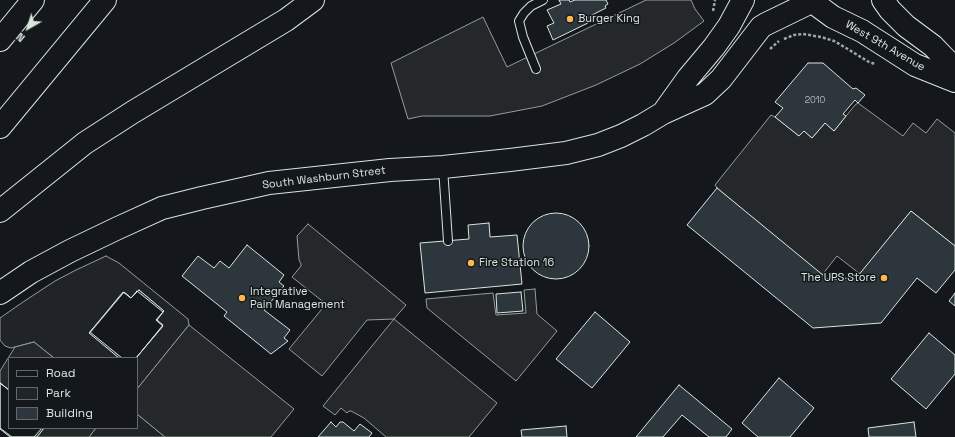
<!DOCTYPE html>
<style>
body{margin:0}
#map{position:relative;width:955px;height:437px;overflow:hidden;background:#14181c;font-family:"Space Grotesk",sans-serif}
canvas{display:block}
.legend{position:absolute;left:8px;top:357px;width:130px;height:72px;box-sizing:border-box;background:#14181c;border:1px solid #626a69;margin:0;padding:5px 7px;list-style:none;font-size:12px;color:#d8e6dc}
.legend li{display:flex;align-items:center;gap:8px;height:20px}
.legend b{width:20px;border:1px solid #626a69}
.north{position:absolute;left:8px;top:8px;width:40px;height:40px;-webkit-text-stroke:3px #14181c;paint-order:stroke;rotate:219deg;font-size:11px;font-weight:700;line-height:16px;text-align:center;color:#d8e6dc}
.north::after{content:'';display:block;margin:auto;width:14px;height:18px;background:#d8e6dc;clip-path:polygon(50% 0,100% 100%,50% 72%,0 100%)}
</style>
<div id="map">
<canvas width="955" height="437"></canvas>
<ul class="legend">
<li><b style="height:5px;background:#14181c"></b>Road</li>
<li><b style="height:11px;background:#202428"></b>Park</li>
<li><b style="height:11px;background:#2c363c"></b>Building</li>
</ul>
<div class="north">N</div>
</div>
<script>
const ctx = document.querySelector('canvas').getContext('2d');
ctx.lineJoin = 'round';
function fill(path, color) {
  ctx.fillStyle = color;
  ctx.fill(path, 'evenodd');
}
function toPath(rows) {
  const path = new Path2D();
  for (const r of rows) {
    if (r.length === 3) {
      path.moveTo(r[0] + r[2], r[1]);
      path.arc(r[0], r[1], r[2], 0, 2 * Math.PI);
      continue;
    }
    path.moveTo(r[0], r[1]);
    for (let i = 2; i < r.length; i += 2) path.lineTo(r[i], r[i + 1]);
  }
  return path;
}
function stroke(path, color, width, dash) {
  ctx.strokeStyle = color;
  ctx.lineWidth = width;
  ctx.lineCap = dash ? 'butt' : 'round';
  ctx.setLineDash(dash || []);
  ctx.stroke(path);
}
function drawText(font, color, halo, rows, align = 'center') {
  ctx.font = font + ' "Space Grotesk",sans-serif';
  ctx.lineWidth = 3;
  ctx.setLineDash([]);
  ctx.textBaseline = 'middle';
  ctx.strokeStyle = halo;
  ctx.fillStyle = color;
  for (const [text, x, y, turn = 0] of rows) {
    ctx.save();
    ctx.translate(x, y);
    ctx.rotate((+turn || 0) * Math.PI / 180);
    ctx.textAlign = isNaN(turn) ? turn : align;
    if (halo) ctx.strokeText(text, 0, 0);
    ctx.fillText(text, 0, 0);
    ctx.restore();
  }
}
const green = toPath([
 [106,256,119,263,188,319,189,325,137,389,137,358,136,358,163,326,156,320,164,311,139,290,131,298,124,292,90,333,119,358,54,358,34,342,11,348,5,346,0,340,0,318,23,302,55,281,76,270,106,256],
 [137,414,165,437,89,437,96,428,137,428,137,414]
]);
fill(green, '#202428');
stroke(green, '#939e99', 1);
const parking = toPath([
 [646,0,691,0,695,9,704,21,674,43,640,64,596,85,542,106,490,116,422,116,408,119,391,63,483,17,507,67,646,0],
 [858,103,903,136,913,123,926,133,937,119,955,133,955,246,911,211,860,274,837,256,822,275,717,188,715,185,771,115,775,117,799,136,804,131,812,138,825,123,834,131,855,105,858,103],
 [308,224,406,305,394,319,497,403,469,437,386,437,364,418,351,411,349,411,347,413,341,408,335,415,323,406,394,319,367,320,322,376,289,349,326,304,292,277,301,266,301,264,299,260,297,236,308,224],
 [535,289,537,314,557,331,516,381,427,308,426,299,493,293,496,315,526,313,524,290,535,289],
 [189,325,294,409,271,437,165,437,137,414,137,389,189,325],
 [34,342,54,358,9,358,9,390,0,383,0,371,15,347,34,342],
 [44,428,96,428,89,437,37,437,44,428]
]);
fill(parking, '#24282b');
stroke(parking, '#939e99', 1);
const building = toPath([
 [559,0,569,0,570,2,575,0,606,0,608,4,605,6,606,8,588,17,590,22,553,40,547,26,554,23,547,10,561,4,559,0],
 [808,63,823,63,853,89,856,88,865,95,858,103,855,100,843,114,846,116,834,131,825,123,812,138,804,131,799,136,775,117,783,108,775,102,808,63],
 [717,188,829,280,857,277,911,211,955,246,955,270,936,293,917,278,881,323,813,328,687,225,717,188],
 [556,246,33],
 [489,223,490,237,517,235,522,284,425,293,420,243,469,239,468,225,489,223],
 [247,245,284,275,279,282,284,286,264,310,290,330,284,338,288,341,271,354,224,316,227,312,182,276,198,256,214,268,220,261,229,268,247,245],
 [139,290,164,311,156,320,163,326,136,358,119,358,89,333,124,292,131,298,139,290],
 [137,291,163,312,157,320,163,325,136,358,122,358,90,332,123,292,131,298,137,291],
 [521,292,523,311,497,313,496,294,521,292],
 [955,293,955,306,949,301,955,293],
 [595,312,630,342,592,388,556,359,595,312],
 [929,333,955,355,955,374,926,409,891,379,929,333],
 [779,378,814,408,790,437,758,437,742,423,779,378],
 [0,383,9,390,9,428,44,428,37,437,10,437,0,429,0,383],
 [0,383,9,390,9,428,42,428,34,437,12,437,0,428,0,383],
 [679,385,732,429,726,437,709,437,682,415,663,437,636,437,679,385],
 [331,422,336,427,340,422,343,422,354,431,360,424,372,433,369,437,318,437,331,422],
 [914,422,916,437,869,437,868,428,914,422],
 [566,426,567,437,522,437,521,430,566,426]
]);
fill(building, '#2c363c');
stroke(building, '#d8e6dc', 1);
const lane = toPath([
 [536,69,523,37,519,21,524,13,531,6,543,0],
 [443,168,448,241]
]);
const secondary = toPath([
 [883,0,890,10,906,26,933,46,955,69],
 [818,6,833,17,862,31,915,65,955,81],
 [663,113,688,78,714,47,729,26,743,0],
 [0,293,31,272,70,251,118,228,162,208,202,198,269,183,390,170,443,167,510,160,566,153,598,145,621,136,643,125,663,113,705,94,721,79,761,27,766,24,805,5]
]);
const highway = toPath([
 [0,40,33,0],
 [0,127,105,0],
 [0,211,85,143,133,112,286,20,313,0]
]);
stroke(lane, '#d8e6dc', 10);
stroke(secondary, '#d8e6dc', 24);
stroke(highway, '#d8e6dc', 24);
stroke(toPath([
 [713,11,715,0],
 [784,39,794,35,803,34,821,37,834,41,846,48,869,62,875,64],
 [770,49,779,41]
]), '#9da8a2', 2.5, [3, 2]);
stroke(lane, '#14181c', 8);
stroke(secondary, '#14181c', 22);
stroke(highway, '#14181c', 22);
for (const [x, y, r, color] of [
 [570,19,4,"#ffb74d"],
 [471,263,4,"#ffb74d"],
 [884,278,4,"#ffb74d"],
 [242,298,4,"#ffb74d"]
]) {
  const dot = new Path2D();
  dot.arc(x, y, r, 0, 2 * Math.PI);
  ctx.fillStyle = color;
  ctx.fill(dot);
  stroke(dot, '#14181c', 1.5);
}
drawText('9px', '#adbab4', null, [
 ["2010",815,101]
]);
drawText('11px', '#d8e6dc', '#14181c', [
 ["Burger King",578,19],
 ["Fire Station 16",479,263],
 ["The UPS Store",876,278,"right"],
 ["Integrative",250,292],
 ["Pain Management",250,305]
], 'left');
drawText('11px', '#d8e6dc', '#14181c', [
 ["West 9th Avenue",885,46,30],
 ["South Washburn Street",324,178,-7]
]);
</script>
